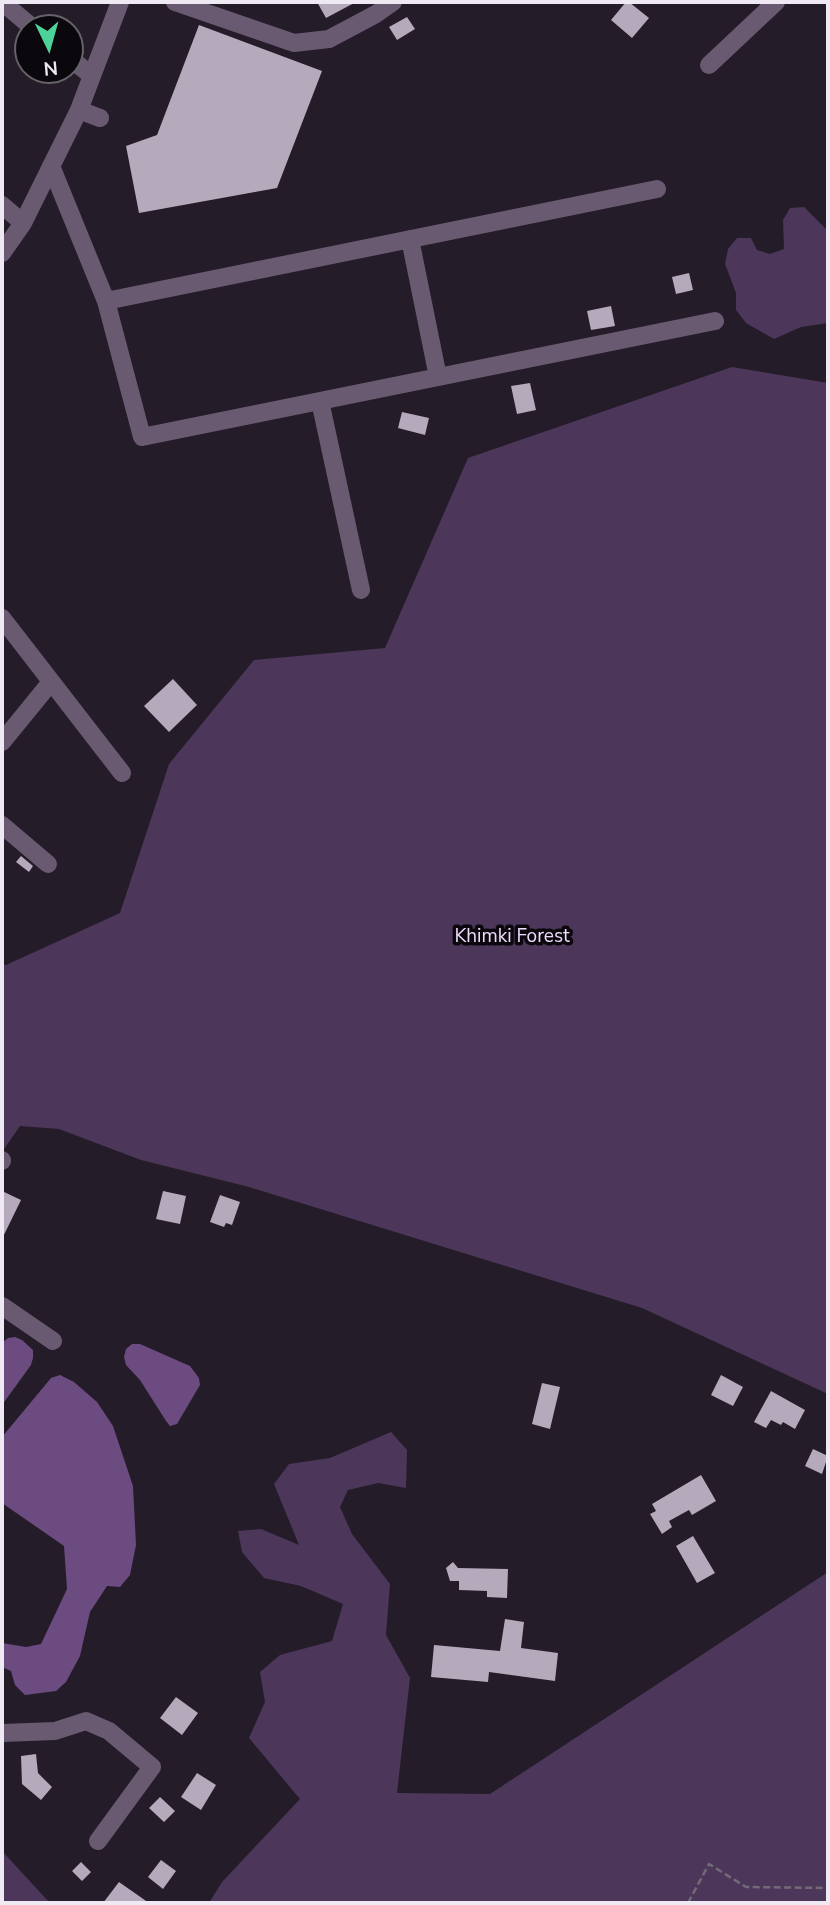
<!DOCTYPE html>
<style>
body{margin:0}
#map{position:relative;width:830px;height:1905px;overflow:hidden;background:#241c29;font-family:"Nunito Sans",sans-serif}
canvas{display:block}
.frame{position:absolute;inset:0;border:4px solid #eee9f2;pointer-events:none}
.north{position:absolute;left:14px;top:14px;width:70px;height:70px;box-sizing:border-box;background:#0b080d;border:2px solid #666269;border-radius:50%;rotate:175deg;font-size:19px;font-weight:700;line-height:28px;text-align:center;color:#eee9f2}
.north::after{content:'';display:block;margin:auto;width:24px;height:32px;background:#4dd39a;clip-path:polygon(50% 0,100% 100%,50% 72%,0 100%)}
</style>
<div id="map">
<canvas width="830" height="1905"></canvas>
<div class="frame"></div>
<div class="north">N</div>
</div>
<script>
const ctx = document.querySelector('canvas').getContext('2d');
ctx.lineJoin = 'round';
function fill(path, color) {
  ctx.fillStyle = color;
  ctx.fill(path, 'evenodd');
}
function toPath(rows) {
  const path = new Path2D();
  for (const r of rows) {
    path.moveTo(r[0], r[1]);
    for (let i = 2; i < r.length; i += 2) path.lineTo(r[i], r[i + 1]);
  }
  return path;
}
function stroke(path, color, width, dash) {
  ctx.strokeStyle = color;
  ctx.lineWidth = width;
  ctx.lineCap = dash ? 'butt' : 'round';
  ctx.setLineDash(dash || []);
  ctx.stroke(path);
}
function drawText(font, color, halo, rows, align = 'center') {
  ctx.font = font + ' "Nunito Sans",sans-serif';
  ctx.lineWidth = 7;
  ctx.setLineDash([]);
  ctx.textBaseline = 'middle';
  ctx.strokeStyle = halo;
  ctx.fillStyle = color;
  for (const [text, x, y, turn = 0] of rows) {
    ctx.save();
    ctx.translate(x, y);
    ctx.rotate((+turn || 0) * Math.PI / 180);
    ctx.textAlign = isNaN(turn) ? turn : align;
    if (halo) ctx.strokeText(text, 0, 0);
    ctx.fillText(text, 0, 0);
    ctx.restore();
  }
}
fill(toPath([
 [804,207,828,231,828,323,801,327,774,339,746,323,736,310,736,293,725,264,728,249,737,238,751,238,757,250,770,254,784,249,783,220,790,208],
 [732,367,828,383,828,1394,642,1308,249,1187,141,1160,59,1129,20,1126,2,1152,2,964,6,965,120,913,169,764,254,660,385,648,468,458],
 [391,1432,407,1450,406,1488,378,1483,348,1490,340,1507,352,1534,390,1584,386,1635,410,1678,397,1793,490,1794,828,1572,828,1903,209,1903,222,1882,300,1799,249,1738,265,1702,260,1672,280,1655,332,1641,343,1604,301,1586,264,1578,242,1552,238,1531,261,1529,299,1545,274,1484,289,1464,330,1458],
 [2,1851,50,1903,2,1903]
]), '#4c375a');
fill(toPath([
 [15,1337,22,1340,33,1350,33,1358,31,1365,2,1405,2,1343,8,1338],
 [132,1344,140,1344,190,1366,199,1378,200,1385,177,1424,170,1426,166,1421,140,1380,126,1365,124,1357,126,1349],
 [60,1375,74,1382,97,1402,113,1426,133,1486,136,1545,130,1575,120,1587,107,1586,90,1612,80,1656,66,1682,56,1691,25,1695,15,1685,11,1671,2,1667,2,1643,26,1647,41,1644,67,1589,64,1546,2,1503,2,1437,51,1378]
]), '#6c4b81');
fill(toPath([
 [317,2,356,2,326,18],
 [626,2,629,2,649,18,632,38,611,20],
 [407,17,415,29,397,40,389,27],
 [199,25,322,71,277,188,139,213,126,146,157,135],
 [689,273,693,290,676,294,672,277],
 [611,306,615,326,591,330,587,311],
 [530,383,536,410,517,414,511,386],
 [402,412,429,418,425,435,398,428],
 [173,679,197,705,169,732,144,706],
 [21,856,33,866,29,872,16,862],
 [2,1191,21,1200,2,1239],
 [163,1191,186,1196,180,1224,156,1219],
 [220,1195,240,1202,232,1225,226,1223,224,1227,210,1222],
 [721,1375,743,1387,733,1406,711,1395],
 [542,1383,560,1387,550,1429,532,1424],
 [771,1391,805,1410,795,1429,783,1422,781,1425,771,1420,766,1428,754,1422],
 [813,1449,828,1456,822,1474,805,1466],
 [701,1475,716,1501,692,1515,689,1510,669,1521,672,1527,662,1534,650,1514,656,1511,652,1504],
 [693,1536,715,1573,697,1583,676,1546],
 [453,1562,458,1568,508,1569,507,1598,487,1597,487,1591,459,1590,459,1581,450,1581,446,1568],
 [505,1619,524,1622,521,1648,558,1653,555,1681,489,1672,488,1682,431,1677,434,1645,500,1651],
 [176,1697,198,1713,182,1735,160,1718],
 [36,1754,38,1773,52,1787,41,1800,22,1784,21,1756],
 [197,1773,216,1785,201,1810,181,1797],
 [160,1797,175,1811,164,1822,149,1808],
 [161,1860,176,1871,163,1889,148,1877],
 [81,1862,91,1872,82,1881,72,1871],
 [119,1882,149,1903,103,1903]
]), '#b4aabb');
stroke(toPath([
 [688,1903,709,1864,746,1887,828,1888]
]), '#726b77', 2.5, [7, 3.5]);
stroke(toPath([
 [2,2,33,28],
 [175,2,294,43,329,39,376,14,393,2],
 [70,58,92,76],
 [709,65,776,2],
 [79,110,100,118],
 [51,166,106,301,142,437,715,321],
 [2,205,23,223],
 [410,239,438,377],
 [2,253,23,223,79,110,120,2],
 [106,301,657,189],
 [320,401,361,590],
 [2,618,122,773],
 [2,742,51,682],
 [2,825,48,864],
 [2,1160,2,1161],
 [2,1306,53,1341],
 [2,1733,55,1731,86,1721,109,1731,152,1767,98,1841]
]), '#695a72', 18);
drawText('19px', '#eedbfc', '#0b080d', [
 ["Khimki Forest",512,937]
]);
</script>
